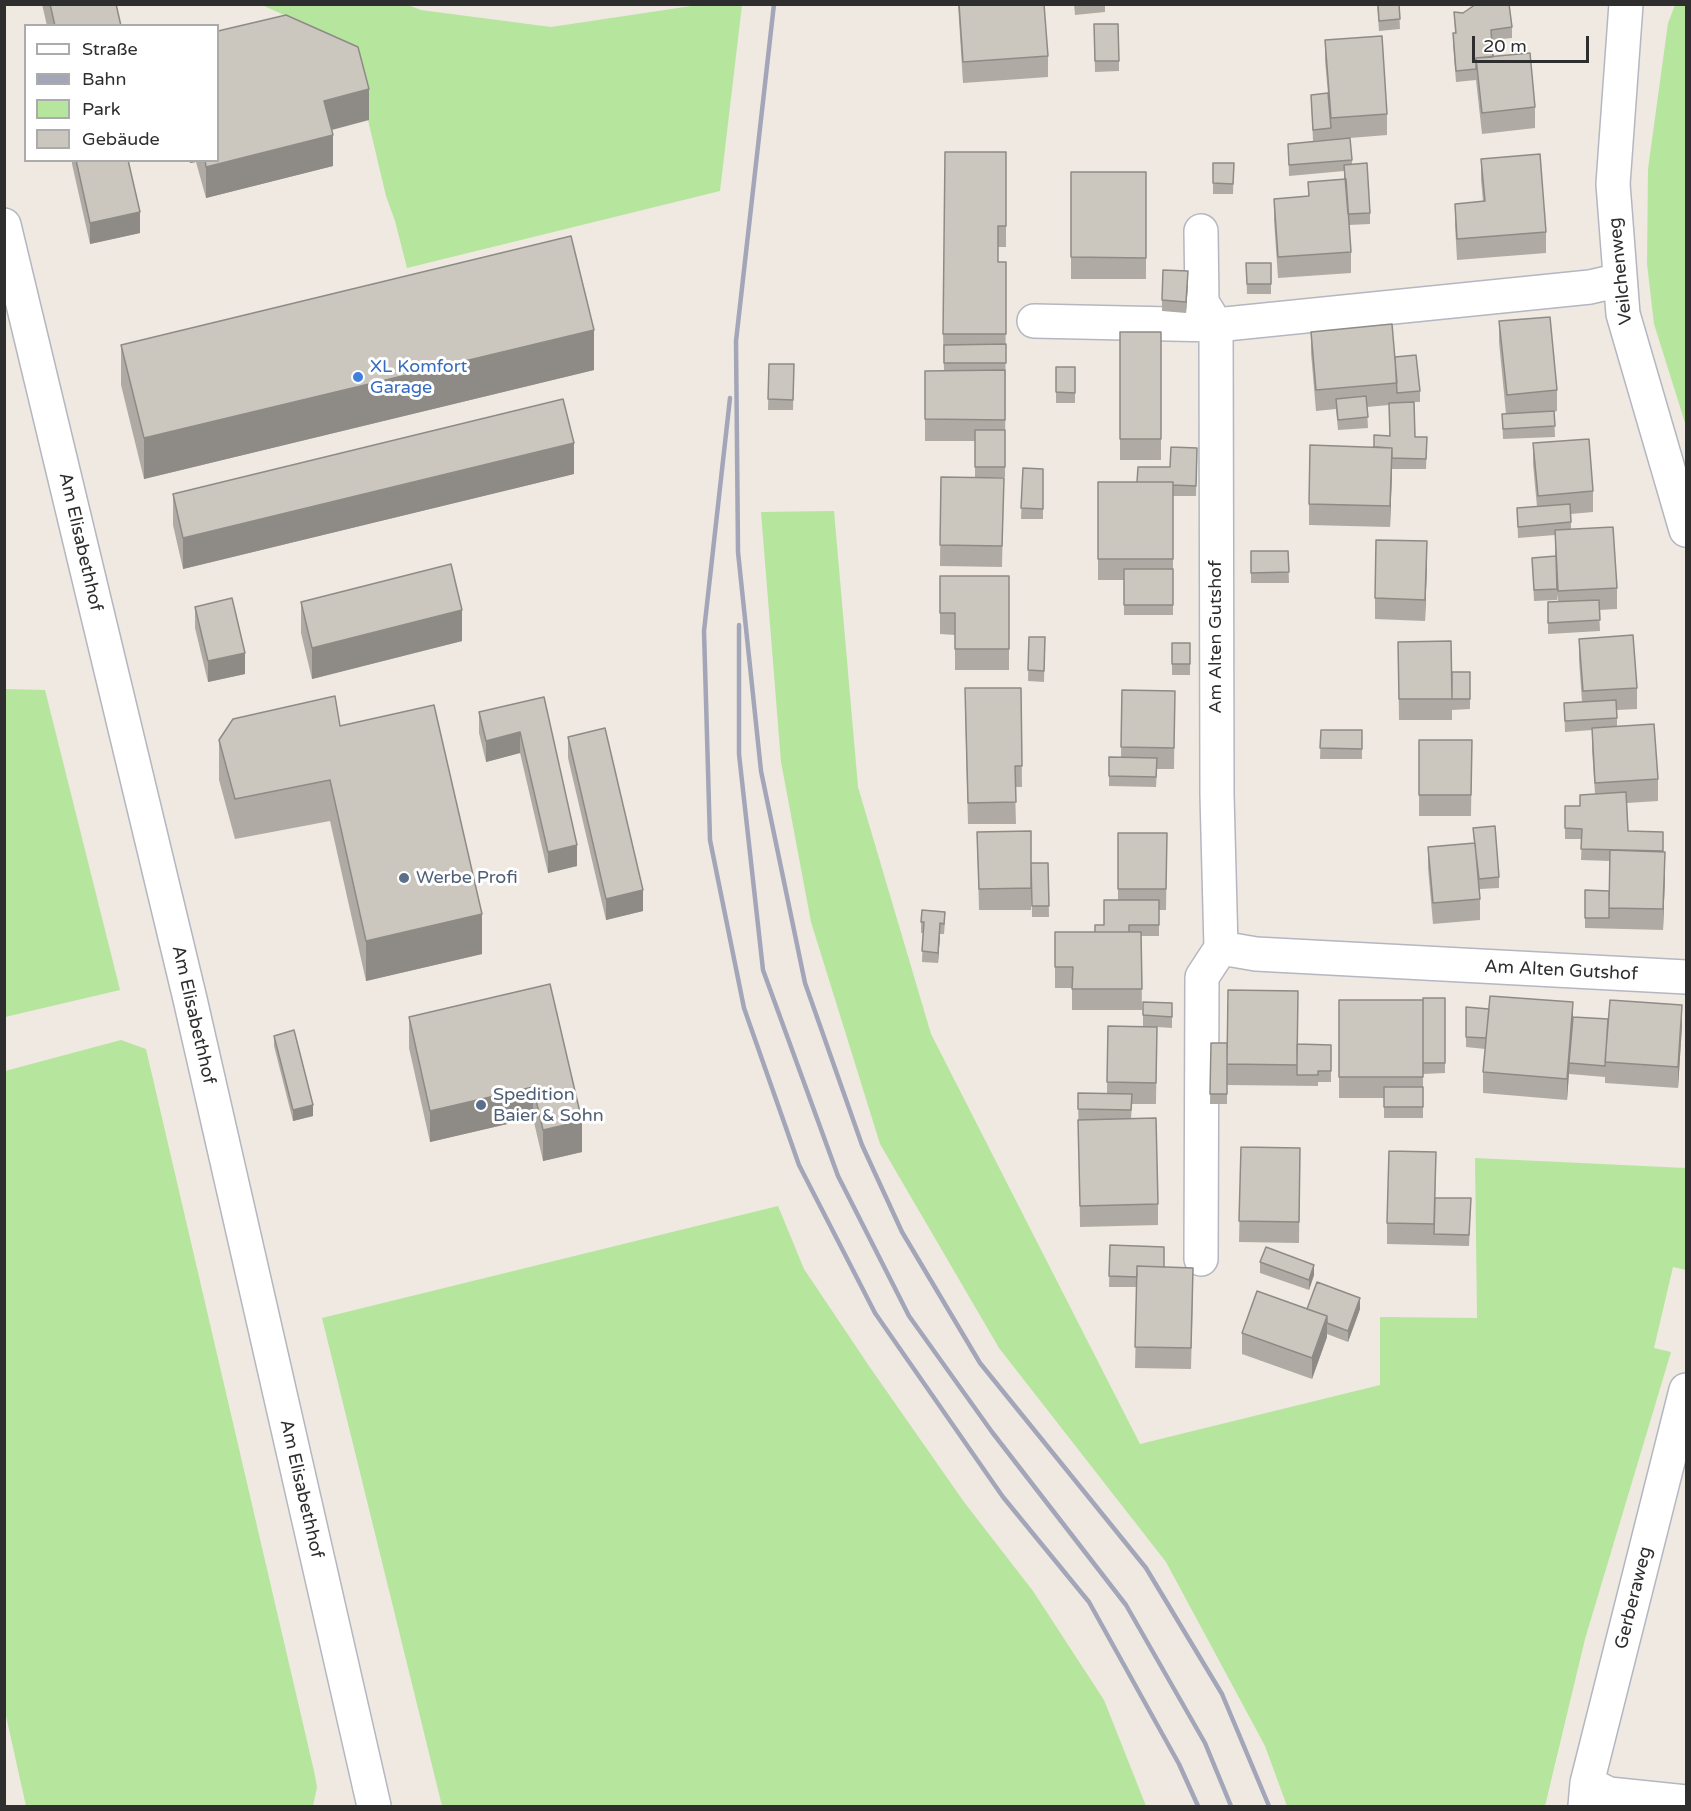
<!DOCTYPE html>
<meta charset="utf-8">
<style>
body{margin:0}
#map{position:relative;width:1691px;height:1811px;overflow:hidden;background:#efe9e1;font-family:"Varela Round",sans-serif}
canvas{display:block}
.frame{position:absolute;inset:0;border:6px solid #2e2e2e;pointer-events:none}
.legend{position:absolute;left:24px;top:24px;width:195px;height:138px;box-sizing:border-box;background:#fff;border:2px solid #ababab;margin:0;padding:8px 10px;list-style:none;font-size:18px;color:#2e2e2e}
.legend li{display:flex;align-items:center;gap:12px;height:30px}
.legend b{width:30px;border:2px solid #ababab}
.scale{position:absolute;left:1472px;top:36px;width:117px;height:27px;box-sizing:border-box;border:3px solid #2e2e2e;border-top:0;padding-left:8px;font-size:18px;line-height:21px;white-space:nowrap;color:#2e2e2e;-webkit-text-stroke:4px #fff;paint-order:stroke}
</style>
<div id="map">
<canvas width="1691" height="1811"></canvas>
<div class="frame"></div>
<ul class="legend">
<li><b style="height:8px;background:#fff"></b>Straße</li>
<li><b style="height:8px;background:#a3a6b8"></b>Bahn</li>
<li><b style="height:16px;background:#b6e59e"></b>Park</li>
<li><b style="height:16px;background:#cbc7bf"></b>Gebäude</li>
</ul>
<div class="scale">20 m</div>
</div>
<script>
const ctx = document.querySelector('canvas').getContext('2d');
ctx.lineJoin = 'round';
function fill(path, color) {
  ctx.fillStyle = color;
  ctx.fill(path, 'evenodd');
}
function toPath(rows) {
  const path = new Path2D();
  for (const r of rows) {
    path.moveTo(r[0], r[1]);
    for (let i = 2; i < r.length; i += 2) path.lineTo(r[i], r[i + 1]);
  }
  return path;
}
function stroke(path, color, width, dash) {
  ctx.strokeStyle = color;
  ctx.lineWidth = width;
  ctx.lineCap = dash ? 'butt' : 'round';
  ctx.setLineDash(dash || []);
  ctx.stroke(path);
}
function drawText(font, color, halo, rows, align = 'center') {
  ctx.font = font + ' "Varela Round",sans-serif';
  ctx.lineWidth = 6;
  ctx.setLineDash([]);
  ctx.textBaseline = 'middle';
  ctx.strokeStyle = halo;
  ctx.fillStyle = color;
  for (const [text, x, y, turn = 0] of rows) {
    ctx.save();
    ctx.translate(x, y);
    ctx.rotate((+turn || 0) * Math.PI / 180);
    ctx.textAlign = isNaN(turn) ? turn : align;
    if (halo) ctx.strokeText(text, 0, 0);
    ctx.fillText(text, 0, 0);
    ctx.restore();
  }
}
fill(toPath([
 [262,5,408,5,421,10,551,27,698,5,742,5,720,191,407,268,395,221,386,196,358,78,354,47],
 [1675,5,1686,5,1686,426,1654,324,1647,264,1648,169,1668,23],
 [834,511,858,787,931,1034,1140,1444,1380,1385,1380,1317,1477,1318,1475,1158,1686,1168,1686,1270,1673,1267,1654,1348,1671,1352,1585,1639,1545,1806,1287,1806,1265,1746,1166,1562,999,1348,880,1144,811,922,781,762,761,512],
 [5,689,45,690,120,990,5,1017],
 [121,1040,146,1049,314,1771,317,1787,313,1806,26,1806,4,1707,5,1071],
 [778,1206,804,1269,869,1366,964,1502,1033,1591,1104,1700,1146,1806,442,1806,322,1318]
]), '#b6e59e');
const minor = toPath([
 [1626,4,1613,184,1623,314,1686,530],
 [4,225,190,999,374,1806],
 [1620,280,1590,287,1216,325,1217,795,1221,948,1256,954,1686,977],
 [1034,321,1216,325,1202,302,1201,231],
 [1201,1259,1202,977,1221,948],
 [1587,1783,1609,1794,1686,1802],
 [1585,1806,1587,1783,1686,1390]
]);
stroke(minor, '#b4b7c1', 36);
stroke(minor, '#fff', 33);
stroke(toPath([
 [774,4,736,341,738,552,761,771,805,983,862,1145,902,1232,980,1363,1146,1568,1222,1694,1269,1806],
 [730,398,704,631,710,840,744,1008,799,1165,875,1313,1003,1497,1089,1602,1179,1764,1198,1806],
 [739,625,739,754,763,970,838,1176,909,1316,992,1432,1126,1605,1205,1743,1231,1806]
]), '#a3a6b8', 4.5);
fill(toPath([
 [42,4,116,4,121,26,47,26],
 [1044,4,1048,56,1048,77,963,83,958,5],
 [1074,4,1105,4,1105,12,1075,15],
 [1377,4,1399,4,1400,29,1379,31],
 [1454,12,1463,13,1512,27,1512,38,1492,40,1493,57,1535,107,1535,128,1482,134,1476,80,1456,82,1453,44,1453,33,1455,33],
 [1094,24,1119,61,1119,71,1095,72],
 [1325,40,1387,114,1387,135,1313,141,1311,95,1328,94,1325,61],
 [369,120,332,130,333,166,206,198,196,162,190,163,189,160,218,160],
 [1288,144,1352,160,1352,164,1370,213,1370,224,1349,225,1351,252,1351,273,1278,278,1274,220,1274,199,1308,196,1308,182,1344,179,1344,171,1289,176],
 [1006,152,1006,247,998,247,998,262,1006,262,1005,477,975,477,975,441,925,441,925,371,944,371,943,334],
 [1481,159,1546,232,1546,253,1457,260,1455,225,1455,204,1483,201,1481,180],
 [72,160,128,160,140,233,90,244,72,164],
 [1213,163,1234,163,1233,194,1213,194],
 [1071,172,1146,172,1146,279,1071,279],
 [1246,263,1271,263,1271,294,1247,294],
 [1188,282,1186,313,1162,311,1162,300],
 [1499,321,1557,390,1557,411,1554,412,1555,437,1503,439,1502,414,1506,414,1499,342],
 [1120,332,1161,332,1161,460,1120,460],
 [1311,332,1395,357,1420,391,1420,402,1414,402,1415,437,1427,437,1426,469,1392,469,1390,527,1309,525,1309,504,1374,447,1390,436,1389,405,1367,407,1368,428,1338,430,1336,409,1316,411,1311,353],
 [121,345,594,370,144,479,121,385],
 [769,364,794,364,793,410,768,410],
 [1056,367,1075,367,1075,403,1056,403],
 [1533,443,1593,491,1593,512,1571,514,1571,529,1617,588,1617,609,1599,610,1600,631,1548,634,1548,602,1558,602,1557,594,1557,600,1534,601,1532,558,1555,556,1555,535,1518,538,1517,508,1537,507,1533,464],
 [1197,448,1196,496,1173,496,1173,615,1124,615,1124,580,1098,580,1098,482,1137,482,1170,467],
 [1023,468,1043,469,1043,519,1021,519],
 [574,474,183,569,173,525,173,494],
 [941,477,1004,478,1002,567,940,566],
 [1251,551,1288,551,1289,583,1251,583],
 [1427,562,1425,621,1375,619,1375,598],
 [940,576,1009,576,1009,670,955,670,955,635,940,634],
 [301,602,462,641,312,679,301,633],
 [195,607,245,674,208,682,195,628],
 [1029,637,1045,637,1044,682,1028,681],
 [1579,639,1637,688,1637,709,1617,710,1617,727,1658,779,1658,801,1627,803,1628,831,1663,851,1665,873,1663,930,1585,928,1585,890,1609,891,1610,861,1581,860,1582,839,1565,839,1565,806,1580,806,1595,794,1592,749,1592,730,1565,732,1564,703,1582,702,1579,660],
 [1398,642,1452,672,1470,672,1470,709,1452,710,1452,720,1399,720],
 [1172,643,1190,643,1190,675,1172,675],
 [1021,688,1022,787,1015,787,1016,824,968,824,965,709],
 [1122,690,1175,691,1174,769,1157,769,1156,787,1109,786,1109,757,1121,757],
 [544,697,577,866,548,873,520,753,486,762,479,733,479,712],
 [340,726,482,954,366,981,330,821,235,839,219,780,219,740],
 [1321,730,1362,730,1362,759,1320,759],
 [568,737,643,911,606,920,568,758],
 [1419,740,1472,740,1471,816,1419,816],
 [1473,828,1499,877,1499,888,1480,889,1480,920,1433,924,1428,868,1428,847,1474,843],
 [1031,831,1031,910,979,910,977,832],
 [1118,833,1167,833,1166,910,1159,910,1159,936,1141,936,1142,1010,1072,1010,1072,988,1055,988,1055,932,1095,932,1104,925,1118,900],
 [1031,863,1048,863,1049,917,1032,917],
 [921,922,945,922,944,934,940,934,938,963,922,962,923,933,921,933],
 [550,984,582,1152,543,1161,533,1118,430,1142,409,1048,409,1017],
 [1445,998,1445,1073,1423,1074,1423,1118,1384,1118,1384,1098,1339,1098,1339,1000,1423,1000],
 [1143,1002,1172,1003,1172,1028,1143,1026],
 [1466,1007,1573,1019,1682,1026,1678,1088,1605,1083,1605,1077,1569,1074,1569,1068,1567,1100,1483,1093,1483,1072,1485,1049,1466,1047],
 [1108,1026,1157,1027,1156,1104,1132,1104,1131,1119,1158,1204,1158,1225,1080,1227,1078,1093,1107,1093],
 [274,1036,313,1116,293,1121,274,1046],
 [1211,1043,1297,1044,1331,1055,1331,1082,1318,1082,1318,1086,1227,1085,1227,1082,1227,1104,1210,1104],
 [1241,1147,1300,1148,1299,1243,1239,1242],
 [1436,1173,1435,1198,1471,1198,1469,1246,1387,1244,1387,1223],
 [1110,1245,1164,1267,1193,1289,1191,1369,1135,1368,1137,1287,1109,1287],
 [1260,1262,1314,1275,1309,1290,1260,1273],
 [1307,1309,1360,1309,1348,1342,1327,1334,1327,1337,1312,1379,1242,1354,1242,1333]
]), '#afaba4');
fill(toPath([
 [369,89,369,120,324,132,324,101],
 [333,135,333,166,206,198,206,167],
 [190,160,196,160,196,162,190,163],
 [140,212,140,233,90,244,90,223],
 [1188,271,1188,282,1186,313,1186,302],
 [594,330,594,370,144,479,144,438],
 [574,443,574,474,183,569,183,538],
 [1392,448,1392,469,1390,527,1390,506],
 [1427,541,1427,562,1425,621,1425,600],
 [462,610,462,641,312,679,312,648],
 [245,653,245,674,208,682,208,661],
 [520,732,520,753,486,762,486,741],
 [577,845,577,866,548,873,548,852],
 [1665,852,1665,873,1663,930,1663,909],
 [643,890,643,911,606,920,606,899],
 [482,914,482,954,366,981,366,941],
 [940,923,940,934,938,963,938,953],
 [1573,1002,1573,1024,1567,1100,1567,1079],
 [1682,1005,1682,1026,1678,1088,1678,1067],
 [533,1087,533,1118,430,1142,430,1111],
 [313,1105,313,1116,293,1121,293,1110],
 [582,1121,582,1152,543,1161,543,1130],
 [1314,1265,1314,1275,1309,1290,1309,1280],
 [1360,1298,1360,1309,1348,1342,1348,1331],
 [1327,1316,1327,1337,1312,1379,1312,1358]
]), '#8e8b86');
const building = toPath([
 [50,4,116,4,121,26,55,26,50,4],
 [959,4,1044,4,1048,56,963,62,959,4],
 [1378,4,1399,4,1400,19,1379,21,1378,4],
 [1476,4,1509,4,1512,27,1491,30,1493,57,1476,58,1476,69,1456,71,1453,33,1456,33,1454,12,1463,13,1476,4],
 [286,15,358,47,369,89,324,101,333,135,206,167,205,160,218,160,218,31,286,15],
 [1094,24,1118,24,1119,61,1095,61,1094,24],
 [1382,36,1387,114,1331,118,1325,40,1382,36],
 [1530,53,1535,107,1482,113,1476,58,1530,53],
 [1328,93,1331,128,1313,130,1311,95,1328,93],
 [1350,138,1352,160,1289,165,1288,144,1350,138],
 [945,152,1006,152,1006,226,998,226,998,262,1006,262,1006,334,943,334,945,152],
 [1540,154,1546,232,1457,239,1455,204,1485,201,1481,159,1540,154],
 [76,160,128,160,140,212,90,223,76,160],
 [1213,163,1234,163,1233,184,1213,183,1213,163],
 [1367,163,1370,213,1348,214,1344,165,1367,163],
 [1071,172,1146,172,1146,258,1071,257,1071,172],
 [1346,179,1351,252,1278,257,1274,199,1309,196,1308,182,1346,179],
 [571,236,594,330,144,438,121,345,571,236],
 [1246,263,1271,263,1271,284,1247,284,1246,263],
 [1163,270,1188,271,1186,302,1162,300,1163,270],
 [1550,317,1557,390,1507,395,1499,321,1550,317],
 [1392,324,1397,383,1316,390,1311,332,1392,324],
 [1120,332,1161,332,1161,439,1120,439,1120,332],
 [1006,344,1006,363,944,363,944,345,1006,344],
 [1416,355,1420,391,1397,393,1395,357,1416,355],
 [769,364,794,364,793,400,768,399,769,364],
 [1056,367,1075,367,1075,393,1056,392,1056,367],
 [1005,370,1005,420,925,419,925,371,1005,370],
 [1366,396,1368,417,1338,420,1336,399,1366,396],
 [563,399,574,443,183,538,173,494,563,399],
 [1414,402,1415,437,1427,437,1426,459,1392,458,1392,448,1374,447,1374,435,1390,436,1389,403,1414,402],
 [1554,411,1555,426,1503,429,1502,414,1554,411],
 [975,430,1005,430,1005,467,975,467,975,430],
 [1589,439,1593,491,1538,496,1533,443,1589,439],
 [1310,445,1392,448,1390,506,1309,504,1310,445],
 [1171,447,1197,448,1196,486,1173,485,1173,482,1137,482,1138,467,1170,467,1171,447],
 [1023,468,1043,469,1043,509,1021,508,1023,468],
 [941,477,1004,478,1002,546,940,545,941,477],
 [1098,482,1173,482,1173,559,1098,559,1098,482],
 [1570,504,1571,522,1518,527,1517,508,1570,504],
 [1613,527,1617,588,1558,591,1555,530,1613,527],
 [1376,540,1427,541,1425,600,1375,598,1376,540],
 [1251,551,1288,551,1289,572,1251,573,1251,551],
 [1556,556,1557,589,1534,590,1532,558,1556,556],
 [451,564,462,610,312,648,301,602,451,564],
 [1124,569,1173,569,1173,605,1124,605,1124,569],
 [940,576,1009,576,1009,649,955,649,955,613,940,613,940,576],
 [232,598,245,653,208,661,195,607,232,598],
 [1599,600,1600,620,1548,623,1548,602,1599,600],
 [1633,635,1637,688,1583,691,1579,639,1633,635],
 [1029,637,1045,637,1044,671,1028,670,1029,637],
 [1451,641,1452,699,1399,699,1398,642,1451,641],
 [1172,643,1190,643,1190,664,1172,664,1172,643],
 [1452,672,1470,672,1470,699,1452,699,1452,672],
 [965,688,1021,688,1022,766,1015,766,1016,802,968,803,965,688],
 [1122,690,1175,691,1174,748,1121,747,1122,690],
 [335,696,340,726,434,705,482,914,366,941,330,780,235,799,219,740,233,719,335,696],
 [544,697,577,845,548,852,520,732,486,741,479,712,544,697],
 [1616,700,1617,718,1565,721,1564,703,1616,700],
 [1654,724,1658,779,1595,783,1592,728,1654,724],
 [605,728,643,890,606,899,568,737,605,728],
 [1321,730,1362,730,1362,749,1320,748,1321,730],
 [1419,740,1472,740,1471,795,1419,795,1419,740],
 [1109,757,1157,758,1156,777,1109,776,1109,757],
 [1626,792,1628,831,1663,832,1663,851,1581,849,1582,829,1565,828,1565,806,1580,806,1580,795,1626,792],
 [1495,826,1499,877,1479,879,1473,828,1495,826],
 [1031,831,1031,888,979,889,977,832,1031,831],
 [1118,833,1167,833,1166,889,1118,889,1118,833],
 [1475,843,1480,899,1433,903,1428,847,1475,843],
 [1610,850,1665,852,1663,909,1609,908,1610,850],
 [1031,863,1048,863,1049,906,1032,906,1031,863],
 [1585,890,1609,891,1609,918,1585,918,1585,890],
 [1104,900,1159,900,1159,925,1129,925,1129,932,1095,932,1095,925,1104,925,1104,900],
 [922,910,945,912,944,924,940,923,938,953,922,951,924,922,921,922,922,910],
 [1055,932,1141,932,1142,989,1072,989,1073,967,1055,967,1055,932],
 [550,984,582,1121,543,1130,533,1087,430,1111,409,1017,550,984],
 [1228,990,1298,991,1297,1065,1227,1064,1228,990],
 [1490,996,1573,1002,1567,1079,1483,1072,1490,996],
 [1423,998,1445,998,1445,1063,1423,1063,1423,998],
 [1339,1000,1423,1000,1423,1077,1339,1077,1339,1000],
 [1610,1000,1682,1005,1678,1067,1605,1062,1610,1000],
 [1143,1002,1172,1003,1172,1017,1143,1015,1143,1002],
 [1466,1007,1489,1009,1486,1038,1466,1037,1466,1007],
 [1573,1017,1608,1019,1605,1066,1569,1063,1573,1017],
 [1108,1026,1157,1027,1156,1083,1107,1082,1108,1026],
 [294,1030,313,1105,293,1110,274,1036,294,1030],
 [1211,1043,1227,1043,1227,1094,1210,1094,1211,1043],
 [1297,1044,1331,1045,1331,1071,1318,1071,1318,1075,1297,1075,1297,1044],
 [1384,1087,1423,1087,1423,1107,1384,1107,1384,1087],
 [1078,1093,1132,1094,1131,1110,1078,1109,1078,1093],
 [1156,1118,1158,1204,1080,1206,1078,1120,1156,1118],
 [1241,1147,1300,1148,1299,1222,1239,1221,1241,1147],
 [1389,1151,1436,1152,1434,1224,1387,1223,1389,1151],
 [1435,1198,1471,1198,1469,1235,1434,1234,1435,1198],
 [1110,1245,1164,1247,1164,1267,1137,1266,1137,1277,1109,1276,1110,1245],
 [1266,1247,1314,1265,1309,1280,1260,1262,1266,1247],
 [1137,1266,1193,1268,1191,1348,1135,1347,1137,1266],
 [1317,1282,1360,1298,1348,1331,1327,1323,1327,1316,1307,1309,1317,1282],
 [1257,1291,1327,1316,1312,1358,1242,1333,1257,1291]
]);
fill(building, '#cbc7bf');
stroke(building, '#8e8b86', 1.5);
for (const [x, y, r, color] of [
 [358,377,6,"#3f7fe0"],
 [404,878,6,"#5c6f8a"],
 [481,1105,6,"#5c6f8a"]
]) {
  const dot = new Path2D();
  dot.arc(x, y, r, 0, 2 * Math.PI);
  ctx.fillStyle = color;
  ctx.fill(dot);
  stroke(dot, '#fff', 2);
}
drawText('18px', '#2e2e2e', '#fff', [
 ["Veilchenweg",1621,271,-96],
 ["Am Elisabethhof",80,542,77],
 ["Am Alten Gutshof",1216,637,-90],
 ["Am Alten Gutshof",1561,971,3],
 ["Am Elisabethhof",193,1015,77],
 ["Am Elisabethhof",301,1489,77],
 ["Gerberaweg",1634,1598,-76]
]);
drawText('18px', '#366cbe', '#fff', [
 ["XL Komfort",370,367],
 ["Garage",370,388]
], 'left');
drawText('18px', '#4e5e75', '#fff', [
 ["Werbe Profi",416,878],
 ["Spedition",493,1095],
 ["Baier & Sohn",493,1116]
], 'left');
</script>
